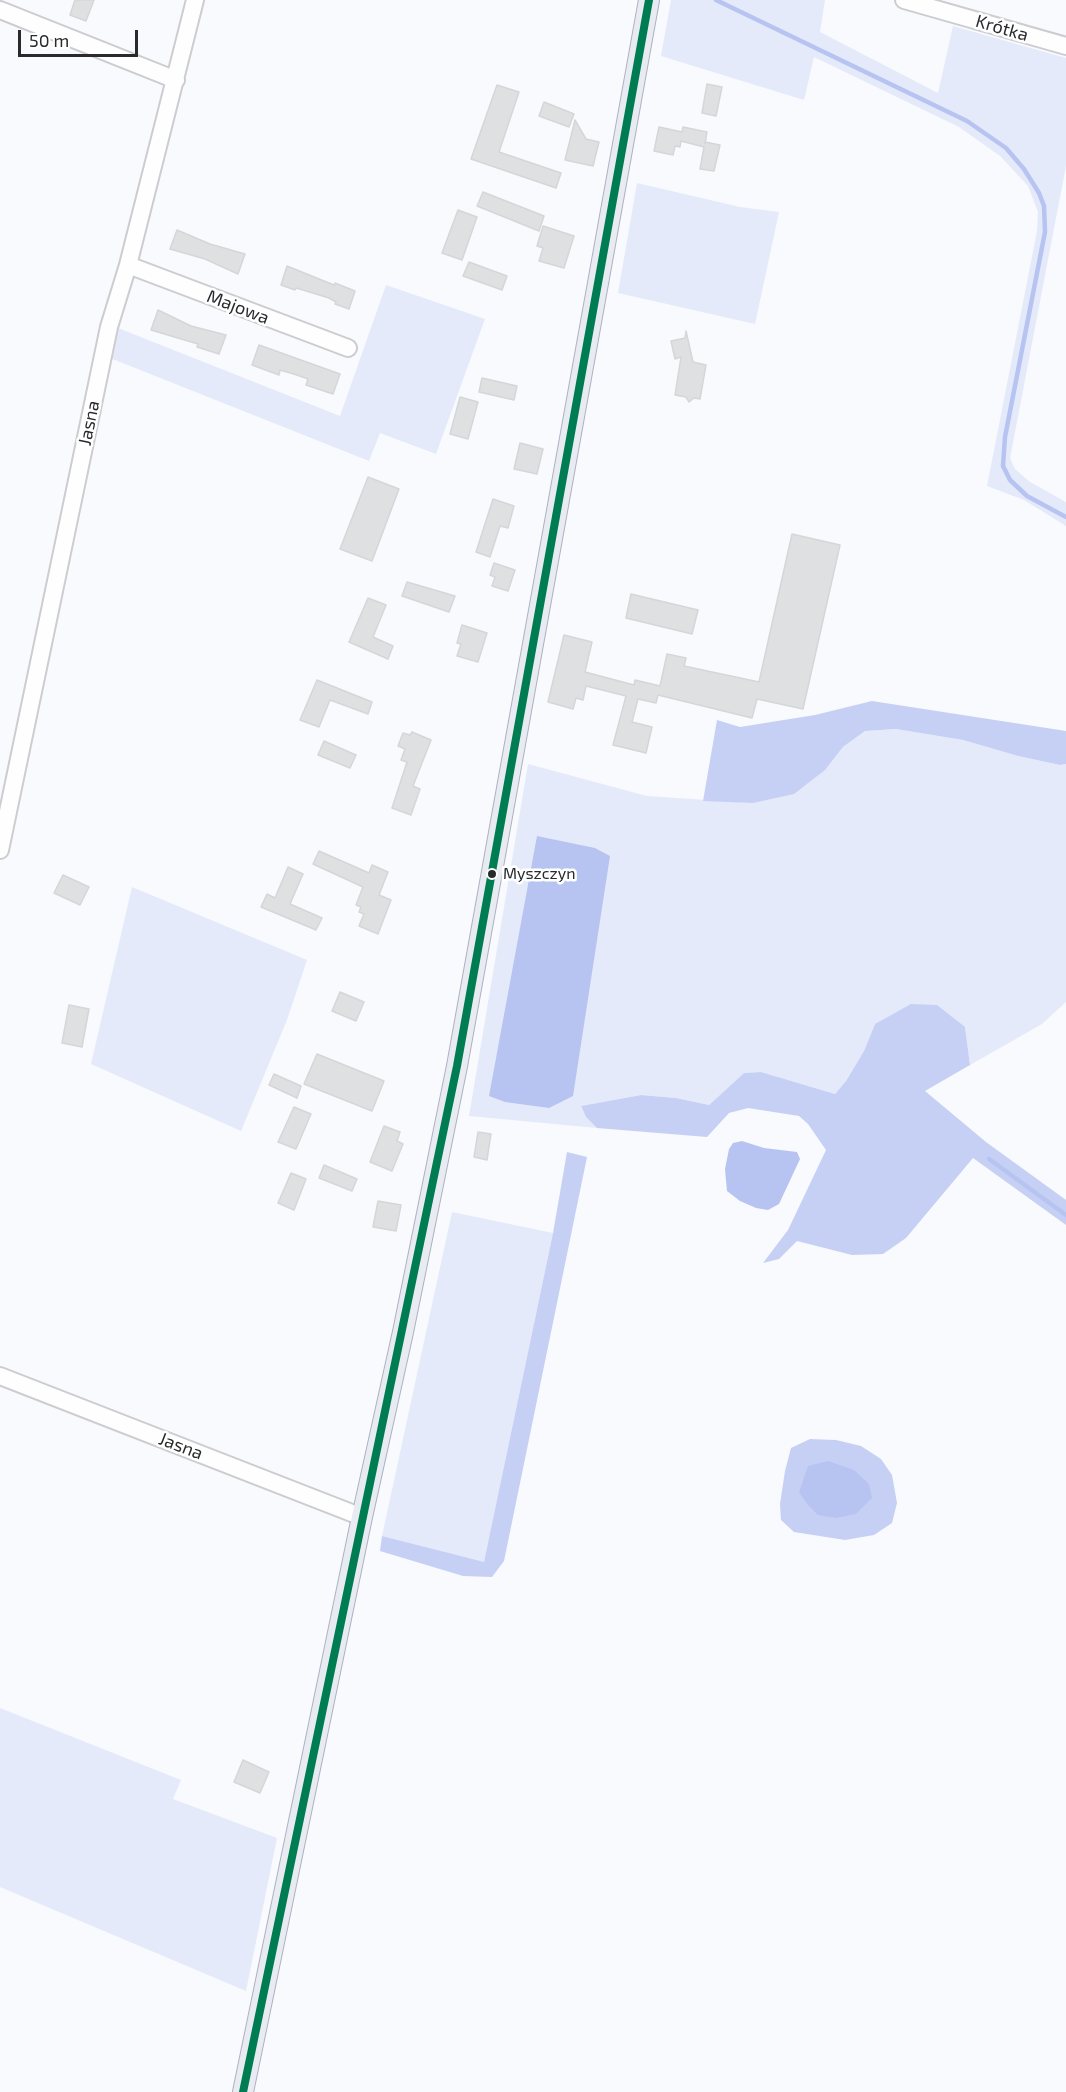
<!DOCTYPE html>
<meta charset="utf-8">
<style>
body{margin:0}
#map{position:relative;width:1066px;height:2092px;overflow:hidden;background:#f8fafd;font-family:"Exo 2",sans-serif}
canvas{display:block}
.scale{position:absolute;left:18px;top:30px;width:120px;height:27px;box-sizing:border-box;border:3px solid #292a2c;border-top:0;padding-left:8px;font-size:18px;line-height:21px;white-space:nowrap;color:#292a2c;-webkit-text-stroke:4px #fff;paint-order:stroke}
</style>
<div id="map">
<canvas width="1066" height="2092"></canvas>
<div class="scale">50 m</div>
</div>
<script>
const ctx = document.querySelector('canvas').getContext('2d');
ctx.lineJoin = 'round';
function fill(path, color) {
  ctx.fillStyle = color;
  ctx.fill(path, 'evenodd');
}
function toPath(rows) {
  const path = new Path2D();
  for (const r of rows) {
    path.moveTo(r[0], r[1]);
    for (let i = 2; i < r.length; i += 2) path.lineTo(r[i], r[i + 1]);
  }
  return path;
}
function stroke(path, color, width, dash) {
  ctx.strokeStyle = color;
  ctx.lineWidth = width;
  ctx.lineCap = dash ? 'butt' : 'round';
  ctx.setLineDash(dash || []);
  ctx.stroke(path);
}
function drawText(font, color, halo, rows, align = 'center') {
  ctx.font = font + ' "Exo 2",sans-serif';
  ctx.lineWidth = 5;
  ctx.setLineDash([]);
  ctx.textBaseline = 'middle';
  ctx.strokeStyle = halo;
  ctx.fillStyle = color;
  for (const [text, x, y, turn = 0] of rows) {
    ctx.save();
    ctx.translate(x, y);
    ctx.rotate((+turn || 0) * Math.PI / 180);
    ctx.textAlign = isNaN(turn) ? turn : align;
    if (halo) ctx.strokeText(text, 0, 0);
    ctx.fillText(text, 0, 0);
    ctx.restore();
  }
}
fill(toPath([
 [671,0,825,0,820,32,938,93,953,26,1066,58,1066,166,1010,458,1015,469,1030,482,1066,502,1066,526,1024,500,987,486,1037,231,1038,212,1028,186,1000,156,959,127,814,57,804,100,661,56],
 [637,183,740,207,779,212,755,324,618,293],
 [386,285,485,319,436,454,380,433,369,461,110,358,118,328,340,416],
 [896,729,963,740,1018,756,1060,765,1066,764,1066,1002,1042,1024,970,1065,965,1027,875,1024,864,1051,846,1081,835,1094,761,1072,744,1073,709,1105,676,1098,641,1095,581,1106,586,1117,597,1128,469,1116,528,764,647,796,753,803,825,770,843,747,865,731],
 [132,887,307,960,287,1020,241,1131,91,1064],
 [452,1212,553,1233,484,1563,382,1536],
 [0,1708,181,1780,173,1799,277,1838,246,1991,0,1887]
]), '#e4eaf9');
fill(toPath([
 [872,701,1066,731,1066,764,1060,765,1018,756,963,740,896,729,865,731,843,747,825,770,794,794,753,803,703,801,717,720,740,727,815,715],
 [911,1004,937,1005,965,1027,970,1065,925,1091,986,1142,1066,1200,1066,1225,973,1158,906,1238,883,1254,852,1255,797,1241,779,1259,763,1263,788,1230,826,1150,808,1124,799,1116,748,1108,729,1113,707,1137,597,1128,586,1117,581,1106,641,1095,676,1098,709,1105,744,1073,761,1072,835,1094,846,1081,864,1051,875,1024],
 [567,1152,587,1157,504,1561,492,1577,463,1576,380,1551,382,1536,484,1562,553,1233],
 [810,1439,836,1440,861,1446,881,1459,892,1475,897,1503,892,1523,874,1535,845,1540,794,1532,781,1520,780,1504,785,1471,791,1448]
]), '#c6d0f5');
fill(toPath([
 [537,836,595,848,610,856,573,1096,549,1108,505,1102,489,1096],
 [742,1141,764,1148,797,1152,800,1159,779,1204,768,1210,756,1208,740,1201,727,1191,725,1169,729,1149,733,1143],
 [828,1461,854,1470,869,1484,872,1498,856,1514,836,1518,818,1515,808,1505,799,1492,808,1466]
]), '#b7c4f1');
stroke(toPath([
 [716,0,967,121,1006,148,1024,169,1039,193,1044,206,1045,232,1005,437,1003,466,1010,480,1027,496,1066,517],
 [989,1159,1066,1215]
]), '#b7c4f1', 4.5);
const building = toPath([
 [75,0,94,0,86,21,70,15,75,0],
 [707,84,722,87,716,116,702,113,707,84],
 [497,85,519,92,499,152,561,173,556,188,471,159,497,85],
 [544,102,574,114,569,127,539,116,544,102],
 [575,120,586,139,599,142,593,166,565,160,575,120],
 [659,127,682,132,683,127,707,132,705,144,705,142,720,145,714,171,700,169,704,147,681,141,680,147,675,146,673,155,654,151,659,127],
 [483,192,544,216,539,231,477,206,483,192],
 [458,210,477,217,462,260,442,253,458,210],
 [543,226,574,236,564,268,539,261,543,248,537,246,543,226],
 [177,230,210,244,245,254,238,274,205,259,170,249,177,230],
 [469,262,507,276,502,290,463,276,469,262],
 [287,266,334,285,335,283,355,291,349,309,335,304,336,302,329,298,303,290,296,288,295,290,281,285,287,266],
 [158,310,191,326,226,335,219,354,197,347,198,344,151,330,158,310],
 [686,331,693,362,706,365,700,399,694,398,689,402,686,397,675,395,681,357,675,359,671,341,685,338,686,331],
 [259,345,340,374,333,394,306,385,308,379,294,374,280,370,279,375,252,365,259,345],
 [482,378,517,386,514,400,479,392,482,378],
 [460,397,478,402,468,439,450,434,460,397],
 [520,443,543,449,537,474,514,469,520,443],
 [368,477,399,489,372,561,340,549,368,477],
 [493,499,514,506,508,528,500,526,490,557,476,552,493,499],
 [792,534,840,545,803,709,757,699,752,718,658,695,656,703,638,699,632,722,652,727,646,753,613,745,626,696,586,686,583,700,576,698,573,709,548,702,564,635,592,642,585,672,634,685,635,680,660,686,667,654,686,658,684,666,759,682,792,534],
 [494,563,515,570,508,591,492,586,495,577,490,575,494,563],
 [407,582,455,596,449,612,402,596,407,582],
 [631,594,698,610,692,634,626,618,631,594],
 [368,598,386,605,373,637,393,646,388,659,349,642,368,598],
 [462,625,487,633,478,662,457,656,461,644,457,643,462,625],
 [317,680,372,702,368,714,330,700,319,727,300,720,317,680],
 [412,732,431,740,413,786,420,789,411,815,392,808,407,762,401,760,405,749,398,746,403,733,410,735,412,732],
 [324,741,356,755,350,768,318,755,324,741],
 [319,851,369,873,372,865,388,872,379,895,391,900,378,934,359,926,364,914,359,912,361,907,356,905,363,887,313,864,319,851],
 [288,867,303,874,290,904,322,918,316,930,261,907,267,894,275,898,288,867],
 [63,875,89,887,80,905,54,893,63,875],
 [340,992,364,1002,356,1021,332,1011,340,992],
 [69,1005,89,1009,82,1047,62,1043,69,1005],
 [317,1054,384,1081,372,1111,304,1084,317,1054],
 [274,1074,301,1086,297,1098,269,1085,274,1074],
 [294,1107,311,1114,296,1149,278,1142,294,1107],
 [384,1126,400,1132,397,1141,403,1144,392,1171,370,1162,384,1126],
 [478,1132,491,1134,487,1160,474,1157,478,1132],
 [324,1165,357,1179,352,1191,319,1178,324,1165],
 [291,1173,306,1179,294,1210,278,1203,291,1173],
 [378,1201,401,1205,396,1231,373,1227,378,1201],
 [243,1760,269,1772,260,1793,234,1782,243,1760]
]);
fill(building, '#dfe0e2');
stroke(building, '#d5d6d8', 1.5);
const minor = toPath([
 [904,0,1066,46],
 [0,10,176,80],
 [128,265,348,348],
 [0,850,109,327,128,265,195,0],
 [0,1376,362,1517]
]);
const major = toPath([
 [243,2092,362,1517,403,1332,457,1066,649,0]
]);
stroke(minor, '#cdcdd0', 20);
stroke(major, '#aeb2c0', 22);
stroke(minor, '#fefeff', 16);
stroke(major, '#e9ebf3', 20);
stroke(toPath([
 [243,2092,457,1066,649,0]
]), '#007c52', 8);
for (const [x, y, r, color] of [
 [492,874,5,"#292a2c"]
]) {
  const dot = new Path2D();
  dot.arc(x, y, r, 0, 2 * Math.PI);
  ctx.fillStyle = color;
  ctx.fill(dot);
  stroke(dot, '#fff', 2);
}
drawText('16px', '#292a2c', '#fff', [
 ["Myszczyn",503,874]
], 'left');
drawText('18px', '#292a2c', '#fff', [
 ["Krótka",1002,28,16],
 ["Majowa",238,307,21],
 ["Jasna",89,423,-78],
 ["Jasna",181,1446,21]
]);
</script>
